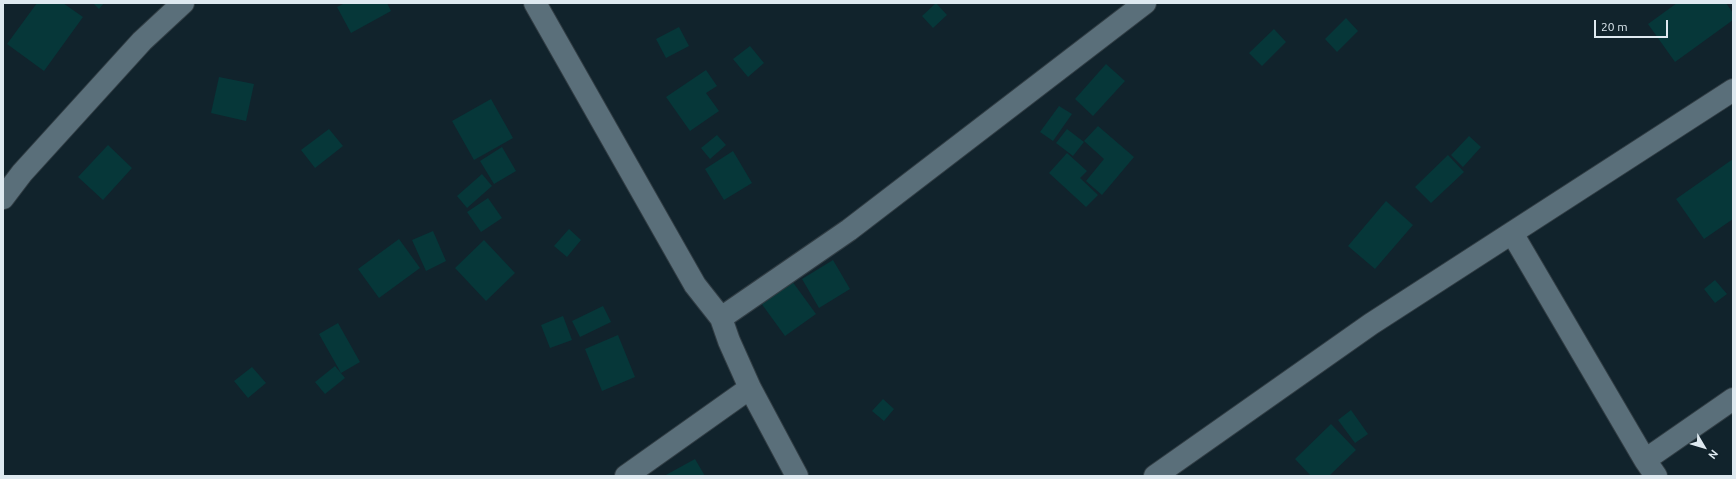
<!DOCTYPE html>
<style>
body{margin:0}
#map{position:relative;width:1736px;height:479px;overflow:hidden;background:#11232c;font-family:Ubuntu,sans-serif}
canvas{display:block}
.frame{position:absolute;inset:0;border:4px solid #dee9f0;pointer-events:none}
.north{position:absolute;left:1684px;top:427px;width:40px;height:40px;-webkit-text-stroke:3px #11232c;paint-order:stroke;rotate:128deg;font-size:11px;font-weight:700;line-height:16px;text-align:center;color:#dee9f0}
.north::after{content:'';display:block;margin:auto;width:14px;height:18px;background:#dee9f0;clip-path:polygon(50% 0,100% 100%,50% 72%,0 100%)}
.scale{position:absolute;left:1594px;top:20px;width:74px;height:18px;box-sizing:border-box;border:2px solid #dee9f0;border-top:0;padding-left:5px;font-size:12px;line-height:14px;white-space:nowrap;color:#dee9f0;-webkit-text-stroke:3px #11232c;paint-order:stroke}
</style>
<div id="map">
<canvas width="1736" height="479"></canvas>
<div class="frame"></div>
<div class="north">N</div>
<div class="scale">20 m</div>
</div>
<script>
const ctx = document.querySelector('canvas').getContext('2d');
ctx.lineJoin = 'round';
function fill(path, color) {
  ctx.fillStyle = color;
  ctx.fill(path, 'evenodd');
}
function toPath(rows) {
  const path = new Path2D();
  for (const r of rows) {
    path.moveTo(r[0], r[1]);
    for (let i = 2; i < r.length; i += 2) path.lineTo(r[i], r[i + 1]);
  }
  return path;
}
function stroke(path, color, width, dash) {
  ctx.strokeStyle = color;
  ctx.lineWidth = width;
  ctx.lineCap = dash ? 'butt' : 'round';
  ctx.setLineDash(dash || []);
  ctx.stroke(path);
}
fill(toPath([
 [37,3,63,3,83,17,44,71,7,44],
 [93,3,104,3,99,9],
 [345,3,387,3,391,11,351,33,337,7],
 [936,3,947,15,933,28,922,16],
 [1677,3,1726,3,1733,13,1733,20,1675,62,1648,24],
 [1346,18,1358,31,1337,52,1325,39],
 [679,27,689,46,666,58,656,39],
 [1274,29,1286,42,1262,66,1249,53],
 [750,46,764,63,748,77,733,59],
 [1106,64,1125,81,1093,116,1075,99],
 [706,70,717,86,706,93,719,111,690,131,666,97],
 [219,77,254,84,246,121,211,113],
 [491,99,513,138,474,160,452,121],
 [1059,106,1072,114,1053,141,1040,132],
 [1098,126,1134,157,1102,195,1086,181,1104,159,1084,141],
 [329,129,343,146,315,168,301,150],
 [1067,129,1084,142,1073,156,1056,143],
 [717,135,726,145,710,159,701,148],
 [1469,136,1481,147,1463,167,1451,155],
 [108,145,132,168,103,200,78,177],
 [502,147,516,171,494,184,480,161],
 [733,151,752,183,724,200,705,169],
 [1067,153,1087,171,1080,178,1098,195,1086,207,1049,173],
 [1448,155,1464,172,1431,203,1415,187],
 [1733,159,1733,219,1704,239,1676,199],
 [482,174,492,186,467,208,457,196],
 [488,198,502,218,481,232,467,212],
 [1386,201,1413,225,1375,269,1348,246],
 [569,229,581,240,567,257,554,246],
 [433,231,446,261,426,271,412,240],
 [399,239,420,268,379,298,358,269],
 [484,240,515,273,486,301,455,268],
 [833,260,850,289,819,308,802,279],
 [1715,280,1727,294,1715,303,1704,289],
 [792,281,816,314,785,336,761,303],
 [603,306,611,322,580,337,572,321],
 [563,316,572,340,550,348,541,325],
 [338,323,360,362,341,373,319,334],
 [618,335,635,377,602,391,585,349],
 [335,366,345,378,325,394,315,382],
 [252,367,266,383,248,398,234,381],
 [883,399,894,409,884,421,872,411],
 [1351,410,1368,434,1355,443,1338,420],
 [1331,424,1356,450,1329,476,1311,476,1295,459],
 [695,459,705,476,664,476]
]), '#063739');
const minor = toPath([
 [535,3,695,285,721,318,729,341,750,388,797,476],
 [3,198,22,173,142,41,183,3],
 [1512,233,1645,460,1733,399],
 [721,318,849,230,1145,3],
 [1645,460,1656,476],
 [626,476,750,388],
 [1155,476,1371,324,1733,90]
]);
stroke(minor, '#313d44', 24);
stroke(minor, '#5a6f7a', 22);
</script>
